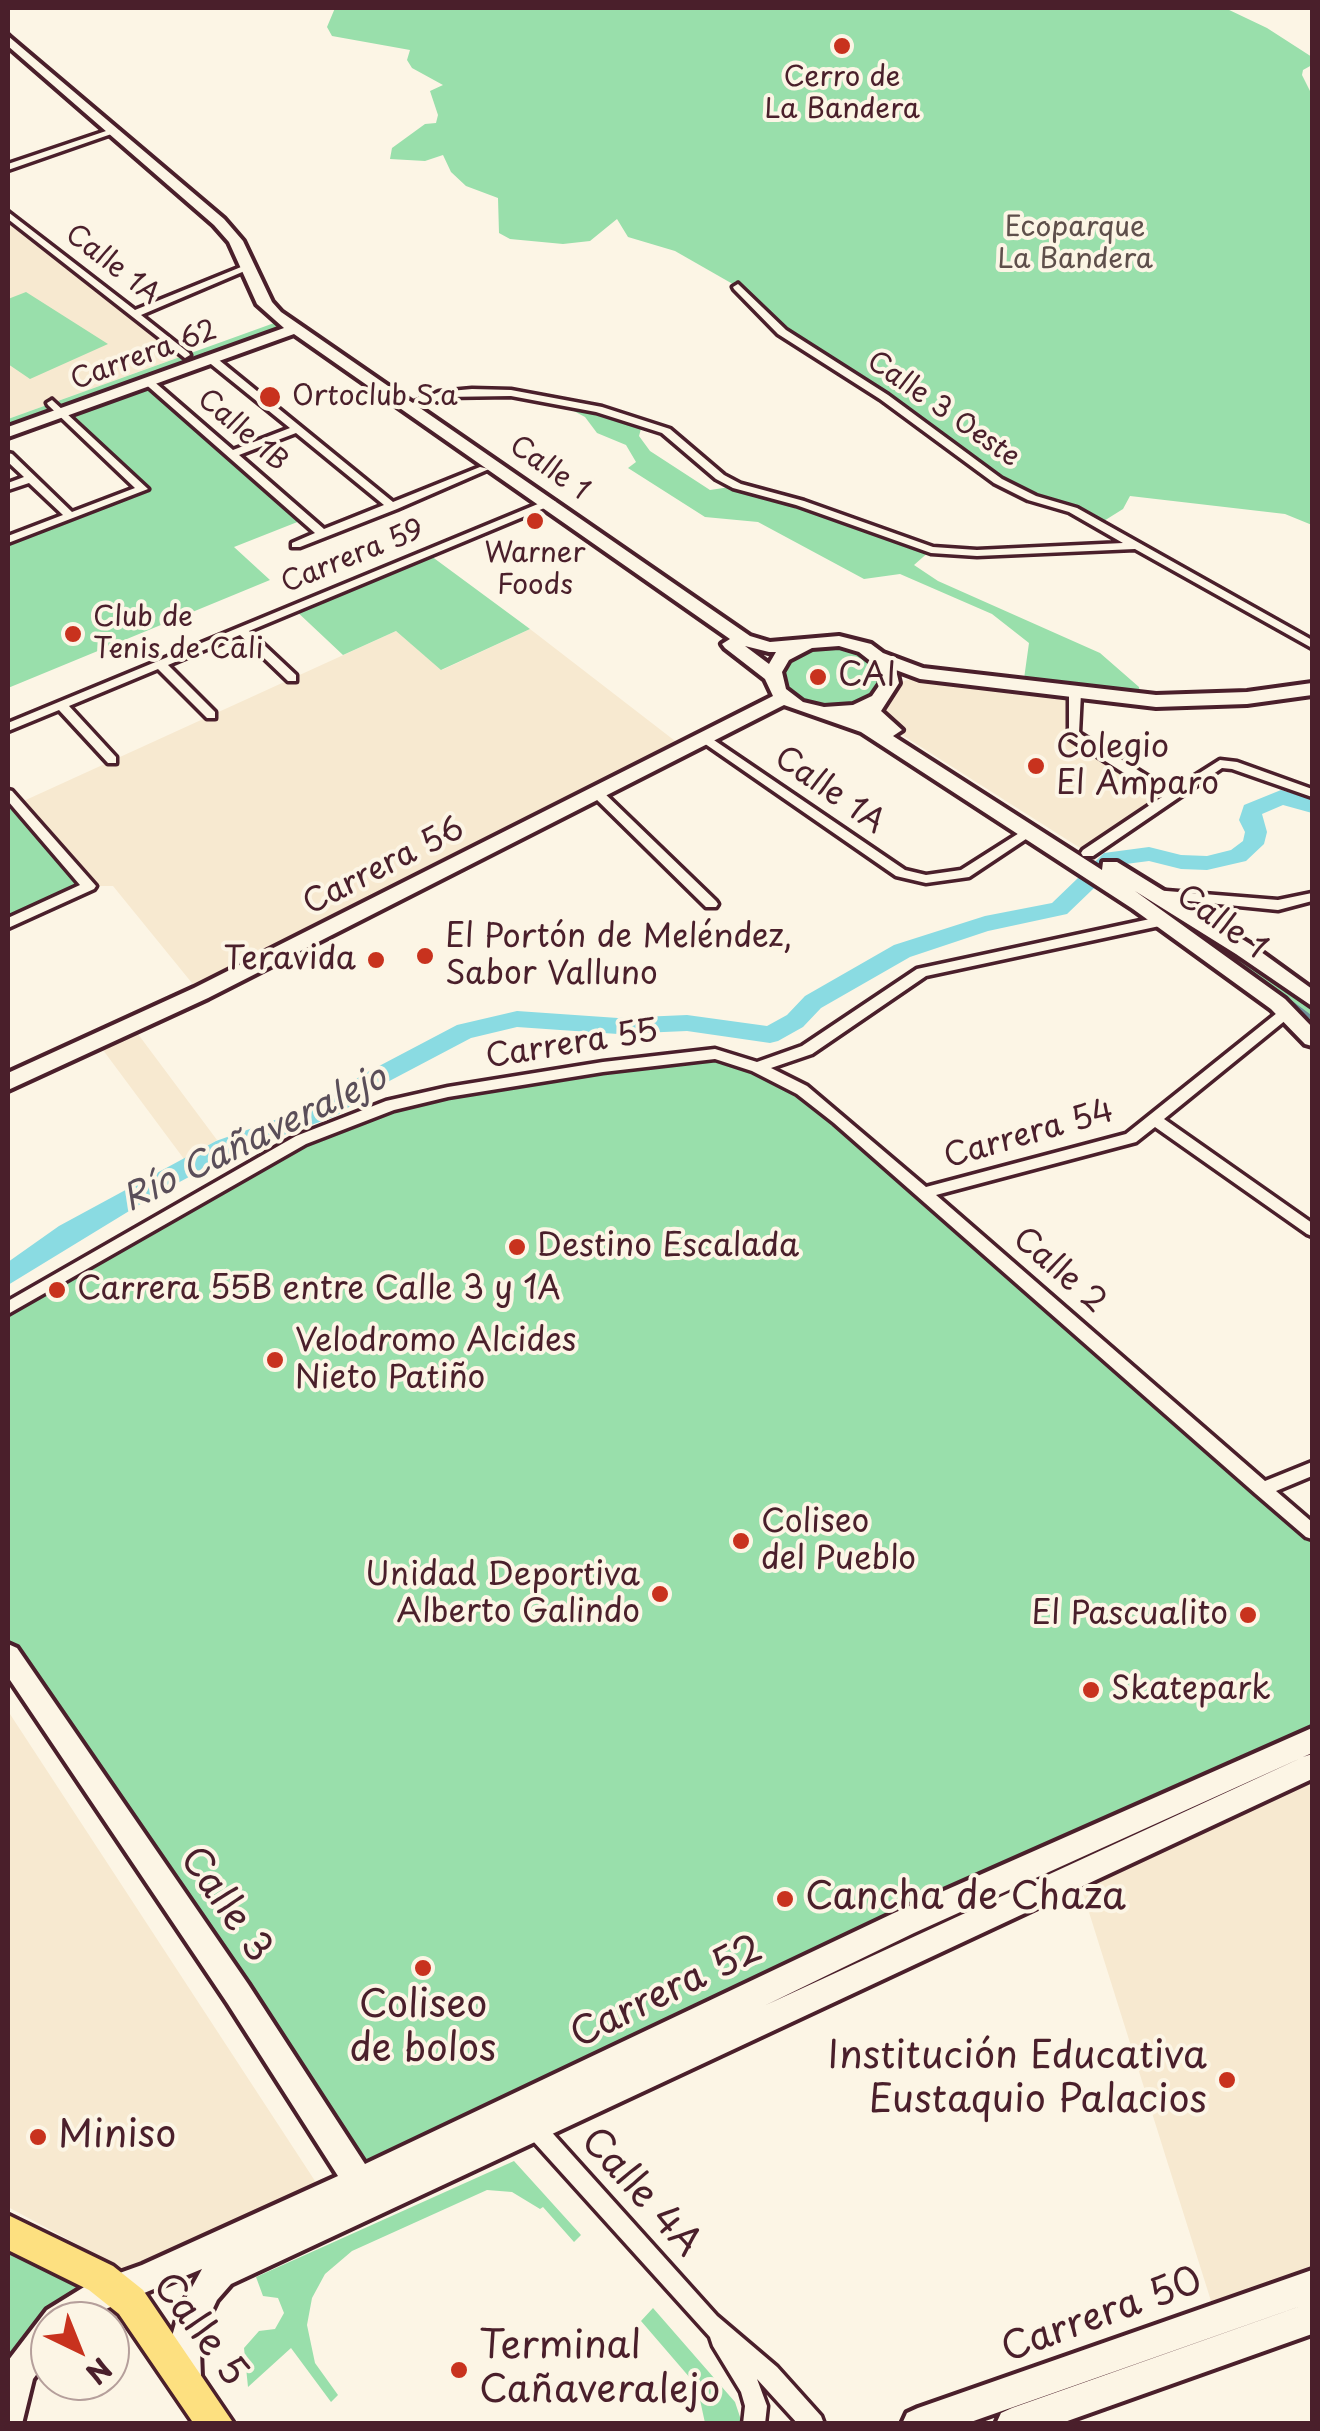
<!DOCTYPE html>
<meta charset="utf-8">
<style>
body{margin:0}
#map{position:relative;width:1320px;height:2431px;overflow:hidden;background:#fcf5e5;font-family:"Playpen Sans",sans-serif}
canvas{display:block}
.frame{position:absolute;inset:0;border:10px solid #4a1f2b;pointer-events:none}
.north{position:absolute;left:30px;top:2301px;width:100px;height:100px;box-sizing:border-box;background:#fcf5e5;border:2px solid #b59f9b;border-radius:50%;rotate:137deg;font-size:28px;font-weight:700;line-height:40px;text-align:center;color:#4a1f2b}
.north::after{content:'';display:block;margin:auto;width:35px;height:45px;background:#c8321e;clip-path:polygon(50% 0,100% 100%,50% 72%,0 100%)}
</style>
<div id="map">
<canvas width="1320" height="2431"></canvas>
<div class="frame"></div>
<div class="north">N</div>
</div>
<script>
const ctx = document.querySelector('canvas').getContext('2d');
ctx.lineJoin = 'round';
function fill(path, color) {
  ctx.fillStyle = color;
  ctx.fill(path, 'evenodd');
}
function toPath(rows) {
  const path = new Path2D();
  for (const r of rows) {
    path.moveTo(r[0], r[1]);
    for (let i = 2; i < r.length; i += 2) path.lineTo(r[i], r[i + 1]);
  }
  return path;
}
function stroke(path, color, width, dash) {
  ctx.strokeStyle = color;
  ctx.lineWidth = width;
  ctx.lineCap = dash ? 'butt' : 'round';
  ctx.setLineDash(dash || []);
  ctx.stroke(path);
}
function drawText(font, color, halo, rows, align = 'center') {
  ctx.font = font + ' "Playpen Sans",sans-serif';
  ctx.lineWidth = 8;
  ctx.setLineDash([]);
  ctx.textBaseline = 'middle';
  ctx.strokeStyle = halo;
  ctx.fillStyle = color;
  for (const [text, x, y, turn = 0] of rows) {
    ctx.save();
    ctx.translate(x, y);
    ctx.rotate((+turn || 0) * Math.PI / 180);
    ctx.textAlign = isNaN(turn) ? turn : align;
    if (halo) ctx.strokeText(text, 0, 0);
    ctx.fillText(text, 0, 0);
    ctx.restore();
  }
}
fill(toPath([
 [8,215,185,355,8,419],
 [530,629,679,744,196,988,113,886,89,886,17,804,396,631,442,670],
 [922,675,1075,693,1073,735,1171,797,1088,853,880,721,872,708,889,686],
 [135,1030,217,1140,184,1159,100,1046],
 [8,1711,317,2184,123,2269,8,2207],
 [1312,1766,1312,2286,1216,2317,1077,1874]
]), '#f7e9d0');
fill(toPath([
 [335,8,1225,8,1267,28,1312,57,1312,65,1303,70,1302,75,1312,95,1312,525,1285,514,1130,496,1123,509,1099,524,1073,510,1032,498,998,481,884,397,782,332,738,287,675,251,628,237,617,219,590,241,563,244,510,239,499,233,498,198,466,186,451,172,443,155,425,161,390,159,392,148,425,124,436,123,438,115,430,91,443,85,412,68,407,60,410,50,332,36,327,27],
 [26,292,108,344,30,379,8,364,8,299],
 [277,322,289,331,148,381,305,519,234,547,270,580,8,688,8,540,141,489,61,412,8,432,8,419],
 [557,402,642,425,639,436,650,451,710,490,737,486,800,503,931,550,914,565,938,581,1100,653,1139,687,1141,700,1023,686,1029,643,992,614,900,574,864,579,758,522,705,517,628,468,636,462,626,445,597,433,585,417],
 [427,553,530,629,441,670,396,631,343,655,293,608],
 [823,641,873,652,889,686,847,712,788,701,775,665],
 [8,794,89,886,8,923],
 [1179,910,1312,999,1312,1039,1283,1008,1164,921],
 [715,1054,802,1090,1312,1532,1312,1740,360,2182,8,1656,8,1308,301,1140,448,1092],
 [514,2161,581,2235,574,2242,543,2207,540,2209,512,2192,487,2190,352,2251,325,2274,312,2298,307,2325,315,2363,338,2395,331,2402,291,2348,248,2387,244,2348,259,2331,275,2329,284,2313,278,2298,263,2296,256,2277],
 [8,2247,77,2279,100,2295,50,2321,9,2400,8,2419],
 [653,2308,735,2402,742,2423,705,2423,697,2386,641,2321]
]), '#99dfab');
stroke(toPath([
 [1171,915,1199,933]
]), '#709099', 2.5);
stroke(toPath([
 [1195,931,1312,1018]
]), '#709099', 4);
fill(toPath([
 [1281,790,1312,799,1312,813,1283,805,1262,814,1267,832,1264,844,1246,861,1207,870,1181,869,1149,861,1118,865,1067,914,988,931,910,957,821,1008,803,1027,778,1041,770,1043,687,1031,618,1034,517,1027,471,1038,378,1087,336,1116,234,1153,157,1194,8,1285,8,1262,59,1226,216,1141,320,1104,362,1075,457,1025,517,1011,618,1018,687,1015,767,1026,787,1015,805,996,894,945,985,916,1052,903,1104,853,1149,847,1181,855,1207,856,1231,850,1243,841,1245,832,1239,820,1244,805,1281,790]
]), '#8adbe2');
const street = toPath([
 [112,129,120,131,8,170,8,164,112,129],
 [8,212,135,310,246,265,254,267,141,315,189,353,190,355,185,358,8,219,8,212],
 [738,284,786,330,888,395,1002,479,1036,496,1077,508,1312,640,1312,648,1135,549,977,556,931,553,796,505,733,488,716,479,662,433,596,412,511,396,444,397,410,409,405,406,439,392,472,389,511,390,602,407,670,429,724,475,741,484,804,501,933,547,977,550,1123,543,1069,512,1028,500,994,483,880,399,778,334,734,289,733,287,738,284],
 [206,356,214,356,393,502,480,467,489,469,397,509,300,547,292,547,292,543,315,533,142,381,151,379,233,450,290,428,206,360,206,356],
 [296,433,384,505,324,529,239,455,296,433],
 [52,400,148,489,8,543,8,536,63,515,29,483,8,490,8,483,24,477,8,462,8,453,12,454,72,512,135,488,48,405,47,403,52,400],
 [550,499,556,502,554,504,249,631,296,675,296,681,288,681,240,635,168,665,215,712,215,718,207,718,158,669,69,706,116,757,116,763,108,763,59,710,8,731,8,723,550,499],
 [1075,689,1081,693,1079,733,1171,791,1220,760,1237,762,1312,789,1312,797,1232,769,1222,768,1093,856,1083,856,1081,853,1083,850,1162,797,1069,738,1069,693,1075,689],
 [705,734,905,870,926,875,961,870,1024,830,1029,829,1035,833,969,877,926,883,896,876,701,741,701,735,705,734],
 [597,789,601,790,716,901,718,904,716,907,706,907,593,796,593,790,597,789],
 [8,790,12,791,96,886,94,889,8,928,8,918,80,885,8,801,8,790],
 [1154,890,1278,900,1312,893,1312,901,1278,910,1149,897,1147,894,1154,890],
 [1164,916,1169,918,1171,921,1169,924,926,976,812,1054,771,1068,807,1086,926,1187,1126,1134,1282,1009,1292,1009,1294,1012,1292,1015,1164,1119,1312,1223,1312,1236,1307,1234,1155,1127,1136,1142,936,1195,1265,1481,1312,1462,1312,1476,1276,1491,1312,1522,1312,1539,1306,1537,1256,1494,834,1123,797,1094,752,1071,715,1059,603,1072,448,1097,394,1110,306,1144,8,1314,8,1301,296,1136,386,1101,448,1087,603,1062,715,1049,757,1062,802,1046,917,969,1164,916],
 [531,2114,538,2117,717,2316,777,2367,821,2416,824,2424,798,2424,757,2379,767,2406,765,2424,743,2424,745,2406,741,2392,713,2346,710,2337,524,2131,521,2124,524,2117,531,2114]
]);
const secondary = toPath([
 [8,36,224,219,243,241,272,302,281,312,750,636,770,642,839,636,871,644,883,653,923,668,1156,695,1247,692,1312,683,1312,695,1247,704,1156,707,920,679,896,670,899,683,881,711,902,730,893,736,1102,870,1103,862,1117,862,1250,944,1312,989,1312,1006,1236,954,1135,891,1285,999,1312,1027,1312,1046,1305,1044,1271,1009,1133,909,861,732,784,705,208,998,8,1090,8,1073,194,988,773,696,765,679,725,648,722,644,730,639,294,334,8,437,8,427,284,328,257,304,229,242,214,225,8,46,8,36],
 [745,646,769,652,776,652,769,664,745,646],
 [839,646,859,652,877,666,881,683,872,696,853,705,824,707,803,702,786,689,782,672,789,660,812,648,839,646],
 [8,1644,17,1648,248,1984,365,2164,894,1913,1312,1728,1312,1753,1303,1757,1312,1754,1312,1779,231,2284,217,2300,206,2323,200,2350,201,2377,196,2388,185,2393,174,2388,169,2377,168,2350,180,2309,202,2269,108,2308,87,2321,50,2321,50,2356,33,2379,22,2424,8,2424,8,2361,47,2310,89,2284,142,2265,338,2176,228,2004,8,1677,8,1644],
 [1301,1758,766,2005,914,1933,1301,1758],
 [1312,2270,1312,2302,965,2424,902,2424,907,2413,918,2408,1312,2270],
 [1312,2302,1312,2334,1059,2424,996,2424,1001,2413,1012,2408,1312,2302]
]);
const primary = toPath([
 [8,2215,113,2266,143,2290,234,2424,194,2424,119,2314,89,2290,8,2250,8,2215]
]);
stroke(street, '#4a1f2b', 7);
stroke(secondary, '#4a1f2b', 8);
stroke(primary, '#4a1f2b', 7);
fill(street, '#fcf5e5');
fill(secondary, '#fcf5e5');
fill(primary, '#fde080');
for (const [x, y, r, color] of [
 [842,46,10,"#c8321e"],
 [270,397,12,"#c8321e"],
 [535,521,10,"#c8321e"],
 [73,634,10,"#c8321e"],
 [818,677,10,"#c8321e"],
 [1036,766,10,"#c8321e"],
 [425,956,10,"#c8321e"],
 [376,960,10,"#c8321e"],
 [517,1247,10,"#c8321e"],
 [57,1290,10,"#c8321e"],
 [275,1360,10,"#c8321e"],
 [741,1541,10,"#c8321e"],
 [660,1594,10,"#c8321e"],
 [1248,1615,10,"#c8321e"],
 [1091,1690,10,"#c8321e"],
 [785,1899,10,"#c8321e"],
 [423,1968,10,"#c8321e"],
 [1227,2080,10,"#c8321e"],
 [38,2137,10,"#c8321e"],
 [459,2370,10,"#c8321e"]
]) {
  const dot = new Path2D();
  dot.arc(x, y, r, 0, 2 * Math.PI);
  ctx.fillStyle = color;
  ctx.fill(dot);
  stroke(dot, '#fcf5e5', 4);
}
drawText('28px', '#4a1f2b', '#fcf5e5', [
 ["Cerro de",842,78],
 ["La Bandera",842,110],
 ["Ortoclub S.a",292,397,"left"],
 ["Warner",535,554],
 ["Foods",535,586],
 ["Club de",93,618,"left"],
 ["Tenis de Cali",93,650,"left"]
]);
drawText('28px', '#5e4f4b', '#fcf5e5', [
 ["Ecoparque",1075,228],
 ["La Bandera",1075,260]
]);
drawText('28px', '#4a1f2b', '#fcf5e5', [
 ["Calle 1A",112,265,38],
 ["Carrera 62",144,356,-20],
 ["Calle 3 Oeste",943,410,35],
 ["Calle 1B",242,431,41],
 ["Calle 1",549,469,35],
 ["Carrera 59",353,557,-22]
]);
drawText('32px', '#4a1f2b', '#fcf5e5', [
 ["CAI",838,677],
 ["Colegio",1056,748],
 ["El Amparo",1056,785],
 ["El Portón de Meléndez,",445,938],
 ["Sabor Valluno",445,975],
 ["Teravida",356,960,"right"],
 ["Destino Escalada",537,1247],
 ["Carrera 55B entre Calle 3 y 1A",77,1290],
 ["Velodromo Alcides",295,1342],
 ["Nieto Patiño",295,1379],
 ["Coliseo",761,1523],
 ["del Pueblo",761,1560],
 ["Unidad Deportiva",640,1576,"right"],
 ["Alberto Galindo",640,1613,"right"],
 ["El Pascualito",1228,1615,"right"],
 ["Skatepark",1111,1690]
], 'left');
drawText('32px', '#4a1f2b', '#fcf5e5', [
 ["Calle 1A",829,791,35],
 ["Carrera 56",384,867,-27],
 ["Calle 1",1221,923,36],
 ["Carrera 55",572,1045,-9],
 ["Carrera 54",1029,1135,-16],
 ["Calle 2",1059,1271,41]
]);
drawText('italic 35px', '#5a4e59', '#fcf5e5', [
 ["Río Cañaveralejo",255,1140,-26]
]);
drawText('38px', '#4a1f2b', '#fcf5e5', [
 ["Cancha de Chaza",805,1899],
 ["Coliseo",423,2007,"center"],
 ["de bolos",423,2051,"center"],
 ["Institución Educativa",1207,2058,"right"],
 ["Eustaquio Palacios",1207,2102,"right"],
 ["Miniso",58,2137],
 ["Terminal",479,2348],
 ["Cañaveralejo",479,2392]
], 'left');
drawText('38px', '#4a1f2b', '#fcf5e5', [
 ["Calle 3",225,1905,55],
 ["Carrera 52",667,1993,-26],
 ["Calle 4A",640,2193,48],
 ["Carrera 50",1102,2316,-20],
 ["Calle 5",199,2330,53]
]);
</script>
